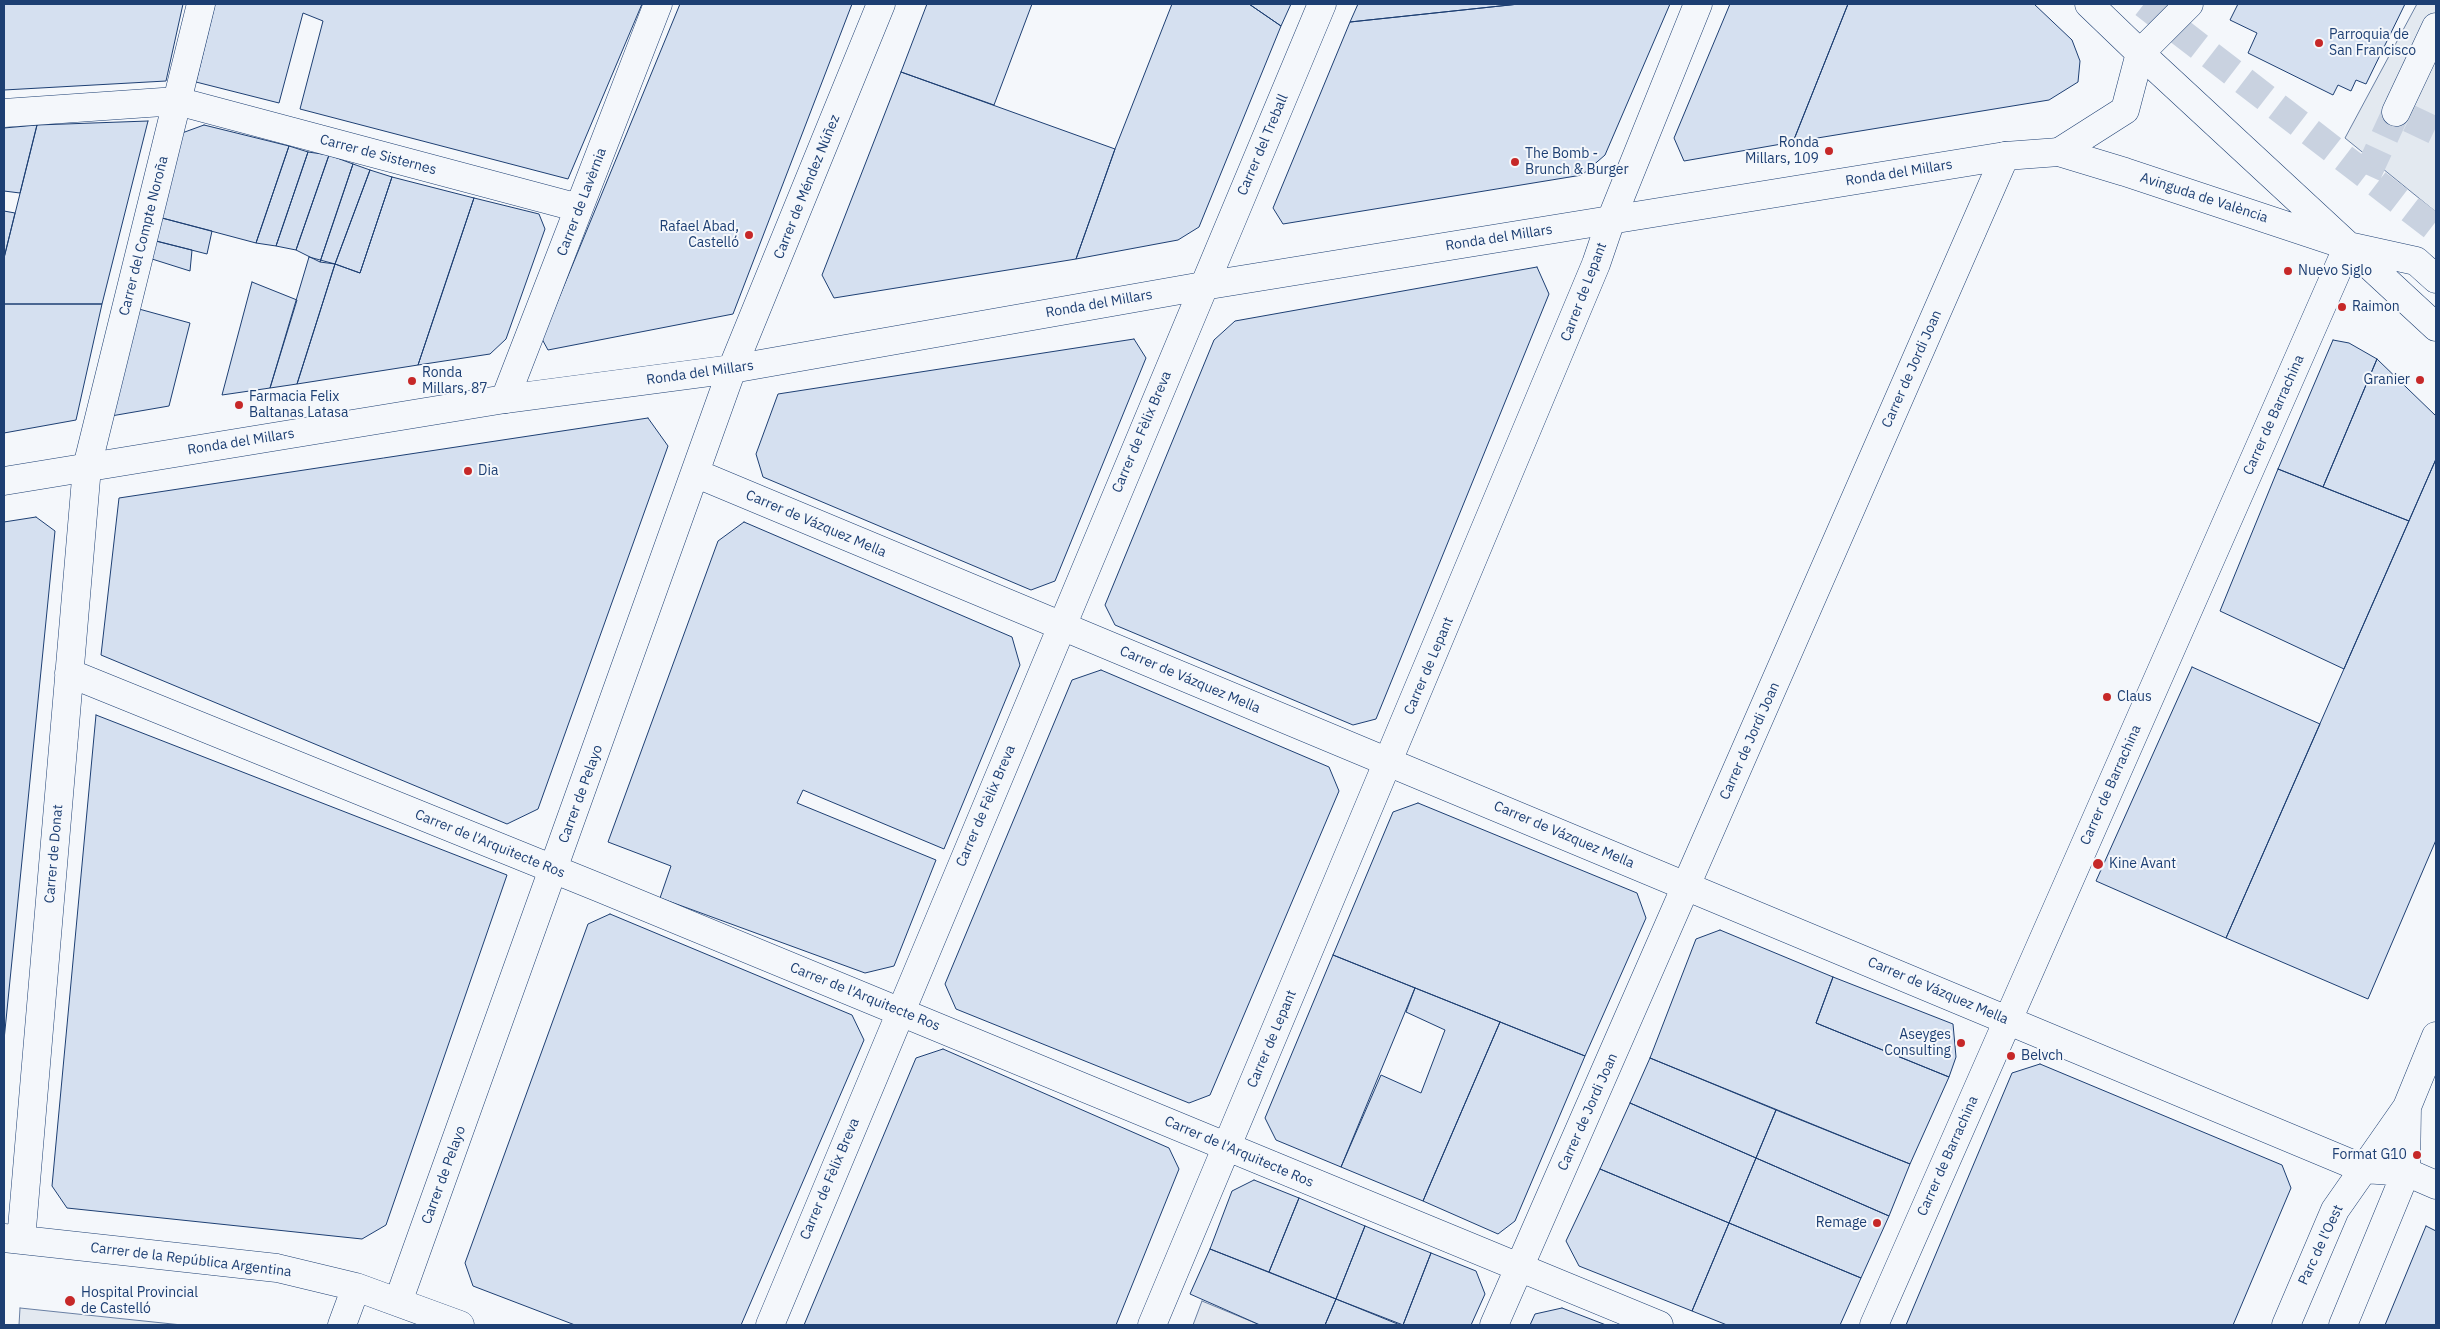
<!DOCTYPE html>
<meta charset="utf-8">
<style>
body{margin:0}
#map{position:relative;width:2440px;height:1329px;overflow:hidden;background:#f4f7fb;font-family:"IBM Plex Sans",sans-serif}
canvas{display:block}
.frame{position:absolute;inset:0;border:5px solid #1d3f73;pointer-events:none}
</style>
<div id="map">
<canvas width="2440" height="1329"></canvas>
<div class="frame"></div>
</div>
<script>
const ctx = document.querySelector('canvas').getContext('2d');
ctx.lineJoin = 'round';
function fill(path, color) {
  ctx.fillStyle = color;
  ctx.fill(path, 'evenodd');
}
function toPath(rows) {
  const path = new Path2D();
  for (const r of rows) {
    path.moveTo(r[0], r[1]);
    for (let i = 2; i < r.length; i += 2) path.lineTo(r[i], r[i + 1]);
  }
  return path;
}
function stroke(path, color, width, dash) {
  ctx.strokeStyle = color;
  ctx.lineWidth = width;
  ctx.lineCap = dash ? 'butt' : 'round';
  ctx.setLineDash(dash || []);
  ctx.stroke(path);
}
function drawText(font, color, halo, rows, align = 'center') {
  ctx.font = font + ' "IBM Plex Sans",sans-serif';
  ctx.lineWidth = 4;
  ctx.setLineDash([]);
  ctx.textBaseline = 'middle';
  ctx.strokeStyle = halo;
  ctx.fillStyle = color;
  for (const [text, x, y, turn = 0] of rows) {
    ctx.save();
    ctx.translate(x, y);
    ctx.rotate((+turn || 0) * Math.PI / 180);
    ctx.textAlign = isNaN(turn) ? turn : align;
    if (halo) ctx.strokeText(text, 0, 0);
    ctx.fillText(text, 0, 0);
    ctx.restore();
  }
}
const green = toPath([
 [2417,4,2436,4,2436,212,2345,138,2417,4],
 [20,1308,182,1325,19,1325,20,1308]
]);
fill(green, '#e3e9f0');
stroke(green, '#687fa3', 1);
const parking = toPath([
 [1202,1301,1260,1325,1193,1325,1202,1301]
]);
fill(parking, '#e3e8f0');
stroke(parking, '#687fa3', 1);
const building = toPath([
 [4,4,183,4,166,81,4,90,4,4],
 [215,4,642,4,568,179,300,109,323,21,303,13,279,103,196,82,215,4],
 [680,4,852,4,733,314,548,350,542,339,680,4],
 [927,4,1032,4,994,105,901,72,927,4],
 [1172,4,1249,4,1281,26,1199,227,1178,240,1076,259,1115,149,1172,4],
 [1249,4,1291,4,1281,26,1249,4],
 [1358,4,1519,4,1350,22,1358,4],
 [1519,4,1670,4,1605,155,1582,175,1283,224,1273,208,1350,22,1519,4],
 [1730,4,1848,4,1793,142,1684,161,1674,138,1730,4],
 [1848,4,2034,4,2072,40,2080,61,2078,82,2049,100,1793,142,1848,4],
 [2238,4,2405,4,2366,84,2356,80,2351,91,2338,85,2333,95,2248,53,2257,33,2230,20,2238,4],
 [901,72,1115,149,1076,259,834,298,822,275,901,72],
 [148,121,102,304,4,304,4,258,37,125,148,121],
 [37,125,20,193,4,191,4,128,37,125],
 [204,125,289,146,256,243,162,218,182,133,204,125],
 [289,146,308,152,276,246,256,243,289,146],
 [308,152,329,155,296,250,276,246,308,152],
 [329,155,353,164,320,262,296,250,329,155],
 [353,164,370,170,335,264,320,262,353,164],
 [370,170,392,177,360,273,335,264,370,170],
 [392,177,474,198,418,365,297,384,335,264,360,273,392,177],
 [474,198,539,214,545,229,506,339,490,354,418,365,474,198],
 [4,211,15,213,4,258,4,211],
 [162,218,212,231,207,254,156,241,162,218],
 [156,241,192,250,190,271,152,259,156,241],
 [309,257,335,264,297,384,270,388,309,257],
 [1537,267,1549,294,1376,719,1353,725,1115,625,1105,605,1214,340,1235,321,1537,267],
 [252,282,297,300,270,388,222,395,252,282],
 [4,304,102,304,76,420,4,433,4,304],
 [139,309,190,323,169,406,111,416,139,309],
 [1134,339,1146,358,1055,581,1031,590,763,477,756,454,778,394,1134,339],
 [2333,340,2349,343,2377,359,2323,487,2278,469,2333,340],
 [2377,359,2436,416,2436,459,2409,521,2323,487,2377,359],
 [648,418,668,446,538,809,507,824,101,655,119,498,648,418],
 [2436,459,2436,840,2368,999,2226,938,2436,459],
 [2278,469,2409,521,2344,669,2220,611,2278,469],
 [36,517,55,531,4,1040,4,522,36,517],
 [744,522,1012,637,1020,665,944,849,803,790,797,803,936,860,894,966,865,973,660,898,671,866,608,842,718,541,744,522],
 [2192,667,2320,724,2226,938,2096,881,2192,667],
 [1101,670,1329,767,1339,791,1210,1095,1189,1103,956,1009,945,984,1072,680,1101,670],
 [96,715,507,875,386,1225,362,1239,67,1208,52,1186,96,715],
 [1418,803,1637,893,1646,918,1585,1056,1333,955,1393,812,1418,803],
 [610,914,852,1015,864,1040,741,1325,575,1325,473,1286,465,1263,588,924,610,914],
 [1720,930,1833,977,1816,1023,1949,1077,1910,1164,1650,1058,1696,939,1720,930],
 [1333,955,1415,988,1341,1167,1276,1140,1265,1118,1333,955],
 [1833,977,1953,1024,1956,1057,1949,1077,1816,1023,1833,977],
 [1415,988,1500,1022,1423,1201,1341,1167,1381,1075,1421,1093,1445,1030,1406,1012,1415,988],
 [1500,1022,1585,1056,1515,1221,1498,1234,1423,1201,1500,1022],
 [943,1049,1169,1148,1179,1169,1116,1325,804,1325,916,1058,943,1049],
 [1650,1058,1776,1110,1756,1158,1630,1103,1650,1058],
 [2040,1064,2282,1165,2291,1188,2233,1325,1906,1325,2012,1073,2040,1064],
 [1630,1103,1756,1158,1729,1223,1600,1169,1630,1103],
 [1776,1110,1910,1164,1889,1216,1756,1158,1776,1110],
 [1756,1158,1889,1216,1861,1278,1729,1223,1756,1158],
 [1600,1169,1729,1223,1692,1311,1579,1266,1566,1241,1600,1169],
 [1254,1180,1299,1198,1269,1272,1210,1249,1232,1191,1254,1180],
 [1299,1198,1365,1226,1336,1299,1269,1272,1299,1198],
 [1729,1223,1861,1278,1840,1325,1727,1325,1692,1311,1729,1223],
 [1365,1226,1431,1253,1403,1325,1336,1299,1365,1226],
 [2426,1226,2436,1231,2436,1325,2385,1325,2426,1226],
 [1210,1249,1336,1299,1325,1325,1260,1325,1190,1294,1210,1249],
 [1431,1253,1476,1271,1485,1294,1471,1325,1403,1325,1431,1253],
 [1336,1299,1400,1325,1325,1325,1336,1299],
 [1562,1308,1606,1325,1530,1325,1535,1314,1562,1308]
]);
fill(building, '#d5e0f0');
stroke(building, '#1d3f73', 1);
stroke(toPath([
 [2144,4,2436,229],
 [2367,175,2396,112,2436,131]
]), '#c9d2e0', 28, [28, 14]);
const minor = toPath([
 [2089,4,2140,53],
 [2140,53,2189,4],
 [2396,112,2436,27],
 [4,113,177,101,579,208],
 [2059,152,2125,110,2140,53],
 [505,399,658,4],
 [695,473,2364,1169,2406,1172,2436,1185],
 [69,673,600,888,1659,1325],
 [4,1238,277,1268,356,1287,460,1325],
 [21,1240,87,467,201,4],
 [398,1302,732,369,881,4],
 [342,1325,356,1287],
 [770,1325,1322,4],
 [1152,1325,1596,264,1611,220,1698,4],
 [1494,1325,2005,156],
 [1874,1325,2348,246],
 [2286,1325,2335,1210,2407,1107,2436,1036],
 [2343,1325,2406,1172,2407,1107]
]);
const major = toPath([
 [2140,53,2436,327],
 [4,481,505,399,732,369,1203,286,2005,156,2059,152,2125,172,2348,246,2416,261,2436,279]
]);
stroke(minor, '#1d3f73', 29);
stroke(major, '#1d3f73', 29);
stroke(minor, '#f4f7fb', 28);
stroke(major, '#f4f7fb', 28);
for (const [x, y, r, color] of [
 [2319,43,5,"#c62828"],
 [1829,151,5,"#c62828"],
 [1515,162,5,"#c62828"],
 [749,235,5,"#c62828"],
 [2288,271,5,"#c62828"],
 [2342,307,5,"#c62828"],
 [2420,380,5,"#c62828"],
 [412,381,5,"#c62828"],
 [239,405,5,"#c62828"],
 [468,471,5,"#c62828"],
 [2107,697,5,"#c62828"],
 [2098,864,6,"#c62828"],
 [1961,1043,5,"#c62828"],
 [2011,1056,5,"#c62828"],
 [2417,1155,5,"#c62828"],
 [1877,1223,5,"#c62828"],
 [70,1301,6,"#c62828"]
]) {
  const dot = new Path2D();
  dot.arc(x, y, r, 0, 2 * Math.PI);
  ctx.fillStyle = color;
  ctx.fill(dot);
  stroke(dot, '#f4f7fb', 2);
}
drawText('14px', '#1d3f73', '#f4f7fb', [
 ["Parroquia de",2329,35],
 ["San Francisco",2329,51],
 ["Ronda",1819,143,"right"],
 ["Millars, 109",1819,159,"right"],
 ["The Bomb -",1525,154],
 ["Brunch & Burger",1525,170],
 ["Rafael Abad,",739,227,"right"],
 ["Castelló",739,243,"right"],
 ["Nuevo Siglo",2298,271],
 ["Raimon",2352,307],
 ["Ronda",422,373],
 ["Millars, 87",422,389],
 ["Granier",2410,380,"right"],
 ["Farmacia Felix",249,397],
 ["Baltanas Latasa",249,413],
 ["Dia",478,471],
 ["Claus",2117,697],
 ["Kine Avant",2109,864],
 ["Aseyges",1951,1035,"right"],
 ["Consulting",1951,1051,"right"],
 ["Belvch",2021,1056],
 ["Format G10",2407,1155,"right"],
 ["Remage",1867,1223,"right"],
 ["Hospital Provincial",81,1293],
 ["de Castelló",81,1309]
], 'left');
drawText('14px', '#1d3f73', '#f4f7fb', [
 ["Carrer del Treball",1263,145,-67],
 ["Carrer de Sisternes",378,155,15],
 ["Ronda del Millars",1899,173,-9],
 ["Carrer de Méndez Núñez",807,187,-68],
 ["Avinguda de València",2204,198,18],
 ["Carrer de Lavèrnia",582,202,-69],
 ["Carrer del Compte Noroña",144,236,-76],
 ["Ronda del Millars",1499,238,-9],
 ["Carrer de Lepant",1584,292,-69],
 ["Ronda del Millars",1099,304,-10],
 ["Carrer de Jordi Joan",1912,369,-66],
 ["Ronda del Millars",700,373,-8],
 ["Carrer de Barrachina",2274,415,-66],
 ["Carrer de Fèlix Breva",1142,432,-67],
 ["Ronda del Millars",241,442,-9],
 ["Carrer de Vázquez Mella",816,524,23],
 ["Carrer de Lepant",1429,666,-67],
 ["Carrer de Vázquez Mella",1190,680,23],
 ["Carrer de Jordi Joan",1750,741,-66],
 ["Carrer de Barrachina",2111,785,-66],
 ["Carrer de Pelayo",581,794,-70],
 ["Carrer de Fèlix Breva",986,806,-67],
 ["Carrer de Vázquez Mella",1564,835,23],
 ["Carrer de l'Arquitecte Ros",490,844,22],
 ["Carrer de Donat",54,854,-85],
 ["Carrer de Vázquez Mella",1938,991,23],
 ["Carrer de l'Arquitecte Ros",865,997,22],
 ["Carrer de Lepant",1272,1039,-67],
 ["Carrer de Jordi Joan",1588,1112,-66],
 ["Carrer de l'Arquitecte Ros",1239,1152,23],
 ["Carrer de Barrachina",1948,1156,-66],
 ["Carrer de Pelayo",444,1175,-70],
 ["Carrer de Fèlix Breva",830,1179,-67],
 ["Parc de l'Oest",2321,1245,-65],
 ["Carrer de la República Argentina",191,1260,7]
]);
</script>
